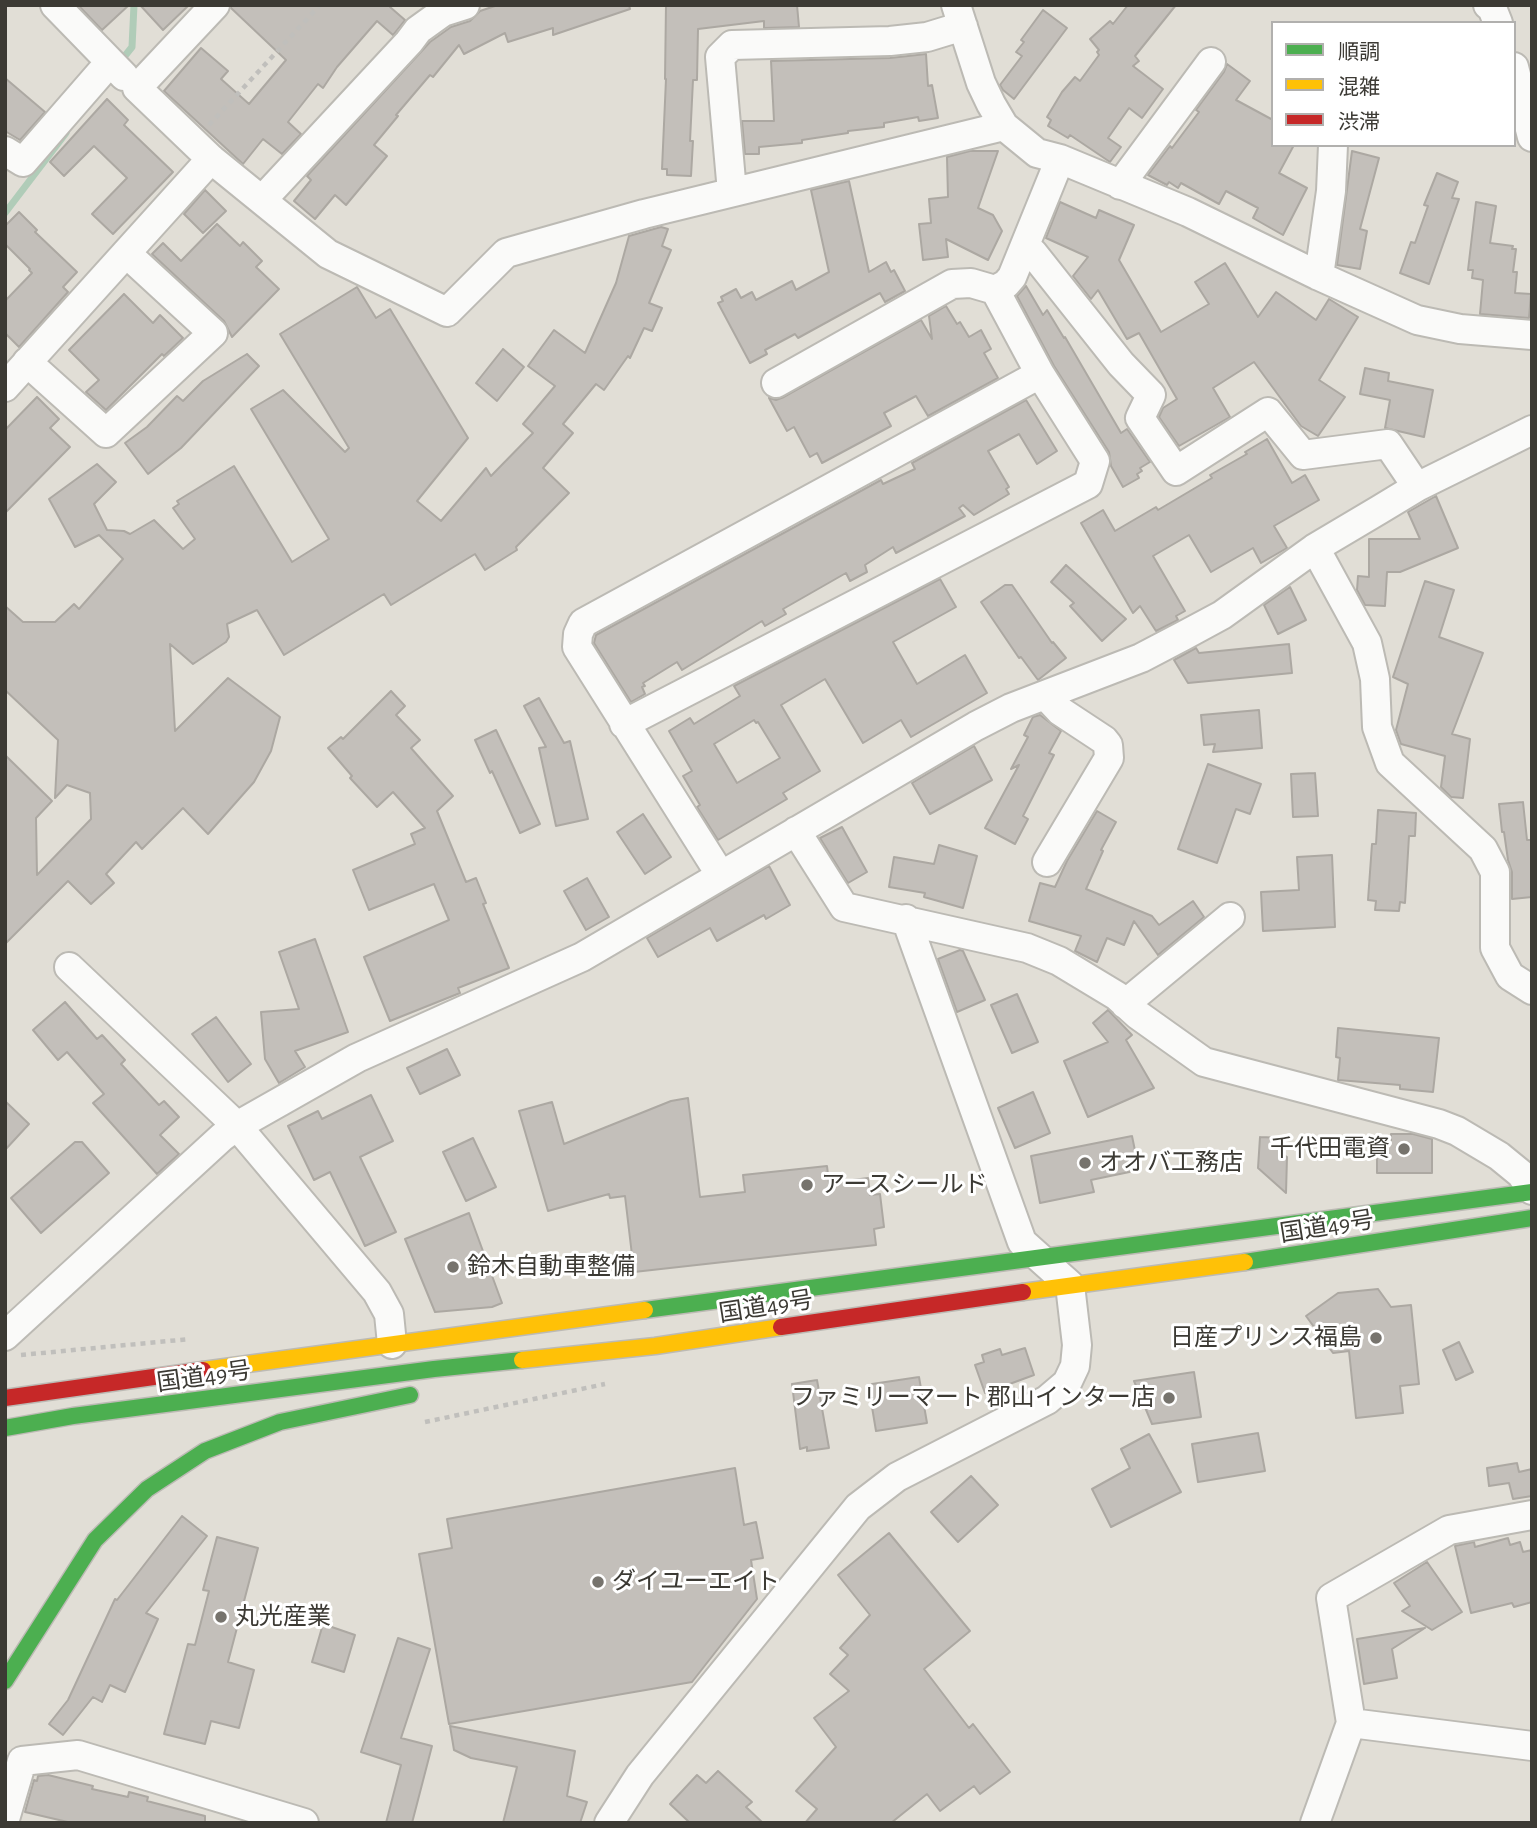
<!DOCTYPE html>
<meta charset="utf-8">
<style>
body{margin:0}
#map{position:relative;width:1537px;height:1828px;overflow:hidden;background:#e1ded6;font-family:"Alegreya Sans","Noto Sans JP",sans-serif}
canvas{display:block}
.frame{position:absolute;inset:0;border:7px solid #3c3a34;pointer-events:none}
.legend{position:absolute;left:1271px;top:21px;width:245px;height:126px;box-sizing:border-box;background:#fff;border:2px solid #b1b0ae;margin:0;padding:9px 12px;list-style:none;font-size:21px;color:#3c3a34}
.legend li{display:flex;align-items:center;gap:14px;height:35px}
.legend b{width:35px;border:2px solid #b1b0ae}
</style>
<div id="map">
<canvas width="1537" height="1828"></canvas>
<div class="frame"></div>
<ul class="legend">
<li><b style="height:9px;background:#4caf50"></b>順調</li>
<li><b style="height:9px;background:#ffc107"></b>混雑</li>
<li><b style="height:9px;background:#c62828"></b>渋滞</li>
</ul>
</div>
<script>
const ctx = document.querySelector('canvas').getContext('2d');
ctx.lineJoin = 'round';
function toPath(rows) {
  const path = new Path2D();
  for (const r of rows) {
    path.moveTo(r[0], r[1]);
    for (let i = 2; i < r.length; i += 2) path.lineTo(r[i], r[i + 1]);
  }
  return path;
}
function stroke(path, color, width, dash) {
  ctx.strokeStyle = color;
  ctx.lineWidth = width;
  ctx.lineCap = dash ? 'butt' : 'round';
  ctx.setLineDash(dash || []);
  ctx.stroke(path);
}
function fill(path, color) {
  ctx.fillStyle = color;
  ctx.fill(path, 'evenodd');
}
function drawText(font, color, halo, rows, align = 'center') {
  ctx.font = font + ' "Alegreya Sans","Noto Sans JP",sans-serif';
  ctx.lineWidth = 6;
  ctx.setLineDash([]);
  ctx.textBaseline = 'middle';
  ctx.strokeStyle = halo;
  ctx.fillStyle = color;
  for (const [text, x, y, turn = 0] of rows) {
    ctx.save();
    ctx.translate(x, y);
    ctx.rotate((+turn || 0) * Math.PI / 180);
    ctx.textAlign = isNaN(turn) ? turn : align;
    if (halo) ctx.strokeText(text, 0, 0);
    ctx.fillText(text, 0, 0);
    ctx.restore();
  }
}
stroke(toPath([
 [120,62,132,47,134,5],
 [5,213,66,133]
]), '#b0ccb8', 7);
const building = toPath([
 [78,5,129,5,102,30,78,5],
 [140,5,189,5,163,30,140,5],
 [231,5,391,5,390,7,405,20,393,35,377,21,337,67,323,88,318,84,288,122,301,134,282,154,263,139,243,164,164,91,201,48,228,71,221,79,249,104,286,60,231,8,231,5],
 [498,5,629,5,630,9,553,35,553,28,508,42,505,33,464,54,459,45,433,77,430,75,396,115,398,116,374,145,387,156,346,205,335,195,315,219,294,201,311,180,307,176,430,42,451,27,470,21,480,11,498,5],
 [666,5,797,5,799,27,764,28,764,21,698,29,697,80,693,80,690,141,693,141,691,176,667,175,667,169,662,169,666,79,665,79,666,5],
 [1128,5,1176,5,1135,56,1139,61,1133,66,1163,89,1142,118,1129,108,1108,138,1121,147,1110,162,1070,135,1068,138,1048,126,1051,120,1047,117,1062,92,1075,77,1080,81,1099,55,1097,52,1099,50,1090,39,1110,21,1113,24,1128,5],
 [1043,10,1067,28,1014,99,1003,90,1000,85,1022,56,1016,52,1024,42,1021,40,1043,10],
 [926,54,928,86,932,85,938,118,919,121,918,117,884,123,884,127,848,131,848,133,802,140,802,143,759,147,759,154,745,154,742,121,774,121,771,61,890,58,926,54],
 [1227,64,1250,81,1236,100,1273,120,1273,145,1294,145,1279,173,1307,188,1283,235,1253,218,1258,208,1226,191,1219,204,1181,183,1178,188,1169,182,1167,185,1148,175,1170,146,1172,148,1199,112,1196,110,1224,72,1227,64],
 [5,78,45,112,20,140,5,131,5,78],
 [107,99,128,120,124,125,173,172,113,234,92,214,127,178,94,146,64,176,50,162,107,99],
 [970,151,998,151,978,208,993,215,1002,231,988,260,946,239,948,257,923,260,919,224,931,223,929,199,948,197,947,157,970,151],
 [1352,151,1379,158,1360,229,1367,231,1360,269,1337,265,1352,151],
 [1437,173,1458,182,1452,198,1459,199,1429,284,1400,273,1411,242,1415,243,1428,206,1424,205,1437,173],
 [849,181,869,272,886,262,891,272,894,270,905,291,885,302,880,293,798,338,795,334,765,350,767,354,750,363,718,303,723,301,721,297,736,289,741,298,752,292,756,300,792,281,796,290,829,272,811,190,849,181],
 [205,190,226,211,203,233,184,214,205,190],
 [1060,202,1096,218,1099,210,1134,225,1119,260,1161,332,1209,304,1195,282,1225,263,1258,317,1276,292,1316,320,1329,299,1358,317,1319,380,1345,397,1318,436,1301,426,1254,362,1213,388,1230,417,1179,446,1159,417,1163,408,1177,399,1139,333,1127,339,1098,290,1091,299,1073,276,1088,257,1046,238,1060,202],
 [1476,202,1496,206,1490,243,1513,246,1512,249,1516,249,1513,272,1517,272,1515,293,1531,294,1529,318,1480,314,1483,280,1472,278,1473,270,1468,270,1476,202],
 [19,212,37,230,35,232,77,272,63,287,68,292,19,347,5,333,5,301,32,273,29,270,30,269,5,244,5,226,19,212],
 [217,224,240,246,243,242,262,261,256,267,279,289,232,337,224,321,152,254,163,243,181,261,217,224],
 [661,227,668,229,662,246,671,250,649,303,662,308,652,331,644,328,630,358,628,356,604,390,596,384,563,424,573,433,543,468,569,493,516,547,517,550,485,570,475,554,391,605,384,594,284,655,257,610,227,624,229,637,226,642,193,664,170,644,175,731,228,678,280,717,271,751,254,782,208,834,183,808,142,849,136,842,106,874,114,883,91,904,68,881,5,944,5,755,52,801,36,818,37,875,91,819,90,793,67,785,55,798,58,740,5,690,5,606,23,622,55,622,74,604,79,609,123,559,99,535,75,547,49,499,97,464,116,482,94,504,107,530,124,531,130,534,154,520,183,549,195,539,173,508,179,504,177,501,234,466,292,562,329,539,251,409,283,390,345,452,349,448,280,334,357,287,376,318,390,309,468,438,417,501,441,521,486,468,491,476,533,433,523,424,555,386,528,366,554,330,585,353,616,283,629,236,661,227],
 [1026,286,1043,315,1047,310,1064,338,1065,337,1121,433,1127,429,1150,462,1140,468,1142,471,1137,474,1139,478,1123,487,1111,466,1109,452,1054,366,1017,296,1026,286],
 [124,294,153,323,160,315,183,338,164,356,162,354,106,410,86,392,99,380,69,350,124,294],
 [946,306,957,324,960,322,969,337,981,330,991,349,984,353,998,378,928,416,916,396,884,413,891,426,822,463,817,453,810,457,794,427,787,431,769,398,776,400,784,397,921,320,932,339,929,316,946,306],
 [503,349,524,367,497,401,476,383,503,349],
 [247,354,259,366,181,448,148,474,125,443,147,427,177,396,183,401,203,381,247,354],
 [1365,368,1389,373,1388,381,1433,390,1424,437,1385,428,1390,400,1360,394,1365,368],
 [37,397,59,419,50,428,70,447,5,513,5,430,37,397],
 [1026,400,1057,451,1037,464,1019,434,988,451,1009,487,1006,489,1009,494,974,515,963,505,959,508,965,516,896,553,893,547,865,565,867,572,850,581,846,573,783,609,786,614,765,626,762,621,682,670,677,662,643,683,645,686,642,687,645,694,631,702,594,643,596,635,881,480,883,484,915,469,912,463,1026,400],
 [1267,439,1292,483,1305,475,1319,500,1274,526,1287,548,1261,563,1253,548,1211,572,1189,535,1153,556,1185,611,1176,616,1178,620,1156,631,1140,606,1133,613,1081,523,1103,510,1115,531,1156,507,1158,510,1212,478,1210,475,1247,454,1245,452,1267,439],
 [1436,496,1458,548,1400,572,1387,572,1385,606,1365,605,1357,590,1358,576,1369,577,1369,539,1420,539,1408,512,1436,496],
 [1066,565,1126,619,1102,641,1070,606,1074,603,1051,582,1066,565],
 [940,579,956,607,893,642,917,684,965,655,987,693,911,737,901,720,863,743,825,679,781,705,820,771,783,793,787,799,718,840,697,807,700,805,683,776,692,771,669,731,690,718,694,724,740,696,734,686,940,579],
 [754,720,756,723,758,722,780,758,737,783,714,744,754,720],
 [1425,581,1454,590,1439,637,1483,653,1452,734,1470,739,1463,798,1451,797,1441,787,1445,756,1401,744,1396,730,1408,684,1393,677,1425,581],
 [1005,585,1012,585,1052,643,1053,642,1066,658,1038,680,1021,657,1019,658,981,602,1005,585],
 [1290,587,1306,620,1278,634,1264,605,1290,587],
 [1289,644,1292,673,1188,683,1174,660,1196,648,1199,653,1289,644],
 [391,691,405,706,396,715,420,740,411,748,453,796,437,811,466,882,476,878,486,903,483,904,509,968,458,988,460,993,390,1021,364,957,449,920,434,884,369,910,353,870,415,844,411,834,425,828,393,792,377,807,350,778,352,776,328,748,341,737,343,739,391,691],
 [539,698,564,743,570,741,588,819,556,826,539,748,546,747,524,706,539,698],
 [1259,710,1262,748,1213,752,1215,744,1204,745,1201,715,1259,710],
 [1040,715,1061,731,1049,753,1054,755,1023,816,1028,819,1015,844,985,828,1019,765,1011,769,1028,737,1024,735,1033,717,1040,715],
 [496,730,540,824,520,833,492,771,490,773,475,740,496,730],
 [974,746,992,780,930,814,912,783,974,746],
 [1208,764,1261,784,1250,814,1236,809,1217,863,1178,849,1208,764],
 [1315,773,1318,816,1293,817,1291,774,1315,773],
 [1523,802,1527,840,1532,840,1532,897,1512,899,1512,872,1508,860,1504,832,1502,832,1499,804,1523,802],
 [1378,810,1416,813,1415,836,1409,836,1405,903,1400,902,1399,911,1375,910,1376,901,1368,900,1372,844,1376,844,1378,810],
 [1097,811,1116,822,1101,850,1103,851,1086,889,1152,916,1159,925,1193,901,1204,917,1158,955,1134,921,1124,945,1107,938,1097,962,1075,951,1081,936,1029,921,1040,883,1055,887,1067,861,1097,811],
 [643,814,671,857,645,874,617,832,643,814],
 [842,827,867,872,848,883,820,838,842,827],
 [939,845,977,856,963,908,924,897,925,893,889,887,894,857,934,864,939,845],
 [1332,855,1335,927,1263,931,1261,892,1299,890,1297,857,1332,855],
 [769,866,790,905,766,919,764,915,717,941,710,928,658,957,647,938,769,866],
 [587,878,609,917,586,930,564,891,587,878],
 [315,939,348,1032,295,1051,305,1067,279,1083,265,1059,261,1012,299,1009,279,952,315,939],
 [960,950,963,951,985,1000,957,1012,938,959,960,950],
 [1017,994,1038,1042,1012,1053,991,1005,1017,994],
 [65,1002,97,1039,102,1035,125,1060,121,1064,159,1105,164,1101,179,1117,160,1135,179,1154,157,1174,93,1103,104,1094,67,1052,58,1060,33,1030,65,1002],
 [1108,1010,1132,1035,1126,1040,1154,1088,1088,1117,1064,1061,1108,1042,1093,1023,1108,1010],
 [216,1017,251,1064,228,1082,192,1034,216,1017],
 [1338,1028,1439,1038,1433,1092,1400,1089,1400,1085,1338,1080,1340,1058,1336,1057,1338,1028],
 [447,1049,460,1075,420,1094,407,1068,447,1049],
 [1033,1092,1050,1133,1015,1148,998,1108,1033,1092],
 [371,1095,393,1141,360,1157,396,1232,365,1246,330,1172,314,1180,288,1126,318,1111,322,1119,371,1095],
 [688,1098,700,1197,745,1192,743,1175,827,1166,829,1183,868,1178,870,1195,880,1194,884,1227,874,1229,876,1245,634,1272,625,1196,610,1198,609,1194,548,1211,519,1111,552,1102,564,1144,671,1101,688,1098],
 [5,1101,29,1124,5,1150,5,1101],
 [1391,1134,1413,1134,1432,1139,1432,1173,1377,1173,1377,1142,1391,1142,1391,1134],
 [1132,1136,1139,1170,1091,1180,1094,1192,1040,1203,1031,1156,1132,1136],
 [1260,1137,1284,1138,1284,1155,1287,1157,1286,1193,1258,1168,1260,1137],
 [473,1138,496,1187,466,1201,443,1152,473,1138],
 [75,1142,82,1142,109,1173,41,1233,11,1198,75,1142],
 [469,1213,502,1303,492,1307,435,1312,405,1239,469,1213],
 [1378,1289,1391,1307,1411,1305,1419,1384,1400,1386,1403,1413,1356,1418,1349,1351,1333,1353,1306,1316,1338,1293,1378,1289],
 [1459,1342,1473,1372,1456,1380,1443,1350,1459,1342],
 [1025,1348,1034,1375,985,1393,975,1365,984,1362,982,1355,1000,1349,1002,1355,1025,1348],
 [1194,1372,1201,1417,1152,1424,1134,1381,1194,1372],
 [919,1377,927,1423,876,1431,869,1389,872,1388,872,1384,919,1377],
 [817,1380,829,1448,807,1451,807,1447,800,1449,792,1384,817,1380],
 [1258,1433,1265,1471,1198,1482,1192,1444,1258,1433],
 [1149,1434,1181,1492,1111,1527,1092,1489,1130,1468,1121,1449,1149,1434],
 [1517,1463,1519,1472,1532,1469,1532,1496,1513,1499,1509,1483,1489,1486,1487,1468,1517,1463],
 [735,1468,744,1525,756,1522,763,1558,751,1560,757,1599,692,1682,449,1724,419,1554,452,1548,447,1519,735,1468],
 [971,1476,998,1505,958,1542,931,1512,971,1476],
 [182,1516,207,1536,146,1613,158,1619,125,1692,110,1685,102,1702,93,1697,63,1735,49,1724,68,1700,115,1599,117,1600,182,1516],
 [889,1533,970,1631,924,1669,969,1728,973,1724,1010,1772,980,1794,974,1786,940,1811,927,1794,891,1823,805,1823,817,1809,796,1791,836,1747,814,1718,849,1691,830,1674,848,1655,840,1648,870,1615,838,1575,889,1533],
 [217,1537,258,1548,228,1662,254,1670,239,1728,211,1721,205,1744,164,1734,188,1644,195,1645,209,1591,203,1590,217,1537],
 [1508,1538,1510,1545,1520,1542,1523,1552,1532,1550,1532,1602,1514,1607,1512,1603,1471,1613,1455,1546,1474,1542,1475,1547,1508,1538],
 [1427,1562,1462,1612,1432,1630,1402,1611,1410,1606,1394,1583,1427,1562],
 [323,1624,355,1635,344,1672,312,1662,323,1624],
 [1425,1628,1392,1649,1397,1678,1364,1684,1357,1639,1425,1628],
 [398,1638,430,1649,401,1738,432,1746,412,1823,386,1823,401,1765,361,1752,398,1638],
 [450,1726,575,1751,567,1796,587,1802,580,1823,503,1823,517,1767,471,1758,454,1750,450,1726],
 [718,1771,752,1802,746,1807,763,1823,690,1823,670,1804,697,1775,706,1783,718,1771],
 [48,1775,93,1786,92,1789,128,1797,129,1792,148,1797,147,1801,205,1816,205,1823,72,1823,25,1812,34,1780,37,1781,38,1776,48,1775]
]);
fill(building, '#c3bfba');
stroke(building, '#aca8a2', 2);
const street = toPath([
 [55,5,124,76],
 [215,5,137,88,211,159,328,254,447,312,506,253,644,214,1004,126],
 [956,5,981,83,991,104,1004,126,1037,153,1060,159,1188,212,1319,276,1417,320,1460,329,1532,335],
 [1488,5,1492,8,1498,23],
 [1514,67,1532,137],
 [5,151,23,162,110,62],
 [1120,185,1211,62],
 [732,192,720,57,732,45,890,41,927,37,963,26],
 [262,200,409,42,418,30,443,12,465,5],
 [1025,247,1033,253,1121,364,1151,395,1140,418,1176,471,1268,412,1303,455,1388,444,1417,487],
 [1319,276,1331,191,1333,145],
 [27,362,106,433,213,333,126,253],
 [776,383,952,284,971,283,995,290],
 [5,387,211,159],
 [1315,548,1367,643,1375,679,1377,727,1390,763,1483,849,1495,872,1495,948,1510,976,1532,990],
 [1045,695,1060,711,1104,740,1108,745,1109,758,1047,862],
 [624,724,1088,484,1095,461,1040,374,995,290,1006,284,1012,277,1060,159],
 [796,831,844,907,1027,948,1059,961,1117,996,1138,1015,1204,1062,1439,1124,1457,1131,1499,1156,1521,1174,1532,1190],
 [720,874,577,647,578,634,583,623,1040,374],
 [69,967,237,1126,377,1292,389,1314,392,1344],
 [1125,1004,1230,917],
 [5,1336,222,1137,237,1126,357,1058,582,957,976,726,1011,708,1141,658,1183,636,1222,615,1315,548,1379,510,1417,487,1532,430],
 [1532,1515,1449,1530,1331,1598,1351,1723,1532,1746],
 [5,1819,22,1761,78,1755,304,1823],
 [609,1823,640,1775,858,1507,897,1477,1047,1400,1067,1383,1075,1366,1077,1345,1070,1285,1022,1242,906,919],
 [1315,1823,1351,1723]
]);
const fast = toPath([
 [1245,1262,1532,1218],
 [645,1310,1532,1192],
 [5,1428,73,1416,434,1369,522,1360],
 [5,1681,95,1540,147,1489,205,1451,280,1422,410,1395]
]);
const slow = toPath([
 [1023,1292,1245,1262],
 [522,1360,655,1346,781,1327],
 [203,1370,645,1310]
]);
const jam = toPath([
 [781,1327,1023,1292],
 [5,1398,203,1370]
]);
stroke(street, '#bcbab4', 32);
stroke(fast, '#bcbab4', 19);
stroke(slow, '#bcbab4', 19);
stroke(jam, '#bcbab4', 19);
stroke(toPath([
 [209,125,320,5],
 [21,1355,190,1339],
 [425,1422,605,1384]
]), '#c0bfbc', 4.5, [5, 5]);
stroke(street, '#fafaf9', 28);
stroke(fast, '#4caf50', 16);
stroke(slow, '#ffc107', 16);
stroke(jam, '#c62828', 16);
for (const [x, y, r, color] of [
 [1404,1149,7,"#76736d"],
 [1085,1163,7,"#76736d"],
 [807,1185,7,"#76736d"],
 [453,1267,7,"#76736d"],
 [1376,1338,7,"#76736d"],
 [1169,1398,7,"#76736d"],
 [598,1582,7,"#76736d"],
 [221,1617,7,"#76736d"]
]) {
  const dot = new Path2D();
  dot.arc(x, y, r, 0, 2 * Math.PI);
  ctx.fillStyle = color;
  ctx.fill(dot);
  stroke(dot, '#fff', 2.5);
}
drawText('24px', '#3c3a34', '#fff', [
 ["千代田電資",1390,1149,"right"],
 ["オオバ工務店",1099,1163],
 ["アースシールド",821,1185],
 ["鈴木自動車整備",467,1267],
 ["日産プリンス福島",1362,1338,"right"],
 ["ファミリーマート 郡山インター店",1155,1398,"right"],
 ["ダイユーエイト",612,1582],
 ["丸光産業",235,1617]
], 'left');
drawText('24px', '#3c3a34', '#fff', [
 ["国道49号",1327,1227,-9],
 ["国道49号",766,1307,-9],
 ["国道49号",204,1377,-8]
]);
</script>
